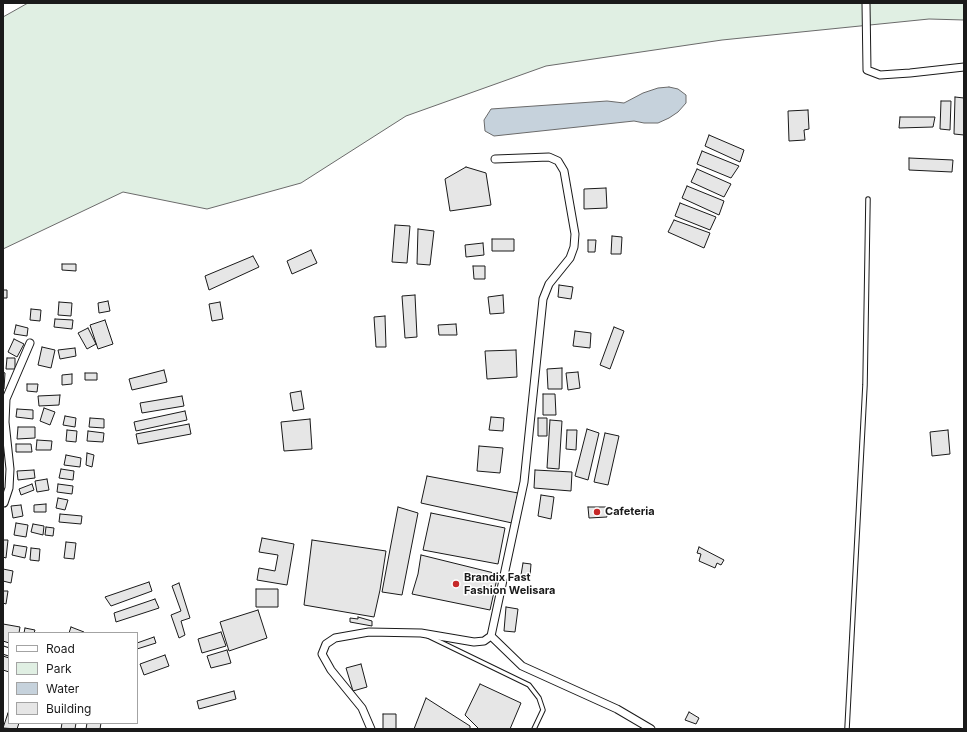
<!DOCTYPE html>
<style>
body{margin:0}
#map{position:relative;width:967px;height:732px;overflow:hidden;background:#fff;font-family:Inter,sans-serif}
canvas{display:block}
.frame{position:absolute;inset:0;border:4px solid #1a1a1a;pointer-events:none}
.legend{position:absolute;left:8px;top:632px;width:130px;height:92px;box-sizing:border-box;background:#fff;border:1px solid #a3a3a3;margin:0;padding:5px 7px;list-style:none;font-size:12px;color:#1a1a1a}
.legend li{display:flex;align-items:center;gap:8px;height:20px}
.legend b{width:20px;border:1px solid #a3a3a3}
</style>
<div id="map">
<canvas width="967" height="732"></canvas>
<div class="frame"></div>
<ul class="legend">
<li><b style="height:5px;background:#fff"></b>Road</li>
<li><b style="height:11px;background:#e0efe3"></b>Park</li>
<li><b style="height:11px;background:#c6d2dc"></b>Water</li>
<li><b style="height:11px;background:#e6e6e6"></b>Building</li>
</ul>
</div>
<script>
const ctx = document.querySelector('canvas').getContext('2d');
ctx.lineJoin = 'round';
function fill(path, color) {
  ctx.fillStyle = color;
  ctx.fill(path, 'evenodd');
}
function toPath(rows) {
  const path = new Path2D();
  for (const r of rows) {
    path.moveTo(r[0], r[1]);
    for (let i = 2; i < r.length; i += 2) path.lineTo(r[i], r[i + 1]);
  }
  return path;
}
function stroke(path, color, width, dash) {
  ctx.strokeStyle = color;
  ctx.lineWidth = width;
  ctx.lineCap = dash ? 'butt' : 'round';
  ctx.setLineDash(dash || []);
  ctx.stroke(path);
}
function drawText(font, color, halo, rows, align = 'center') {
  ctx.font = font + ' Inter,sans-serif';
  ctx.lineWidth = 3;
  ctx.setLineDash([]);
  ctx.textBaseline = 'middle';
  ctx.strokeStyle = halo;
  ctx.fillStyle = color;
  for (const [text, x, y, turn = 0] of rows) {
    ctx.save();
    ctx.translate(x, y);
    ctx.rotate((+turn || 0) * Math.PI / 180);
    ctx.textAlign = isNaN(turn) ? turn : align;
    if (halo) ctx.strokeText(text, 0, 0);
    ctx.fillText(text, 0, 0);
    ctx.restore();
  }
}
const green = toPath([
 [28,3,964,3,964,20,929,19,722,40,546,66,406,116,301,183,207,209,123,192,3,249,3,17,28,3]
]);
fill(green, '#e0efe3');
stroke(green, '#6a6a6a', 1);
const water = toPath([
 [669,87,678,89,686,95,686,103,678,112,669,118,658,123,644,123,634,121,494,136,485,131,484,120,491,109,607,101,624,103,643,93,658,88,669,87]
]);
fill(water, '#c6d2dc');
stroke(water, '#6a6a6a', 1);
const building = toPath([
 [955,97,964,98,964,135,954,134,955,97],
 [941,101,951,101,950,130,940,129,941,101],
 [808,110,809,129,804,130,805,140,789,141,788,111,808,110],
 [900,117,935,117,933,127,899,128,900,117],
 [709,135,744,150,740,162,705,146,709,135],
 [702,151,739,166,731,178,697,164,702,151],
 [909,158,953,160,952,172,909,170,909,158],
 [466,167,486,173,491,205,450,211,445,179,466,167],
 [697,169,731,184,724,197,691,182,697,169],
 [687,186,724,201,719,215,682,198,687,186],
 [606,188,607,208,584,209,584,189,606,188],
 [680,203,716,217,710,230,675,216,680,203],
 [674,220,710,233,704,248,668,232,674,220],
 [395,225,410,226,407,263,392,262,395,225],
 [418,229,434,231,430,265,417,264,418,229],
 [612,236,622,237,621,254,611,254,612,236],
 [492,239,514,239,514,251,492,251,492,239],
 [588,240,596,240,595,252,588,252,588,240],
 [483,243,484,255,466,257,465,245,483,243],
 [311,250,317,263,292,274,287,261,311,250],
 [253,256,259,267,209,290,205,276,253,256],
 [62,264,76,264,76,271,62,270,62,264],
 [473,266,485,266,485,279,474,279,473,266],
 [559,285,573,287,571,299,558,297,559,285],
 [3,290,7,290,7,298,3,298,3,290],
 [415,295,417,337,405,338,402,296,415,295],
 [503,295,504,313,490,314,488,297,503,295],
 [108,301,110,311,99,313,98,303,108,301],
 [59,302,72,303,71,316,58,315,59,302],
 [220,302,223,319,212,321,209,304,220,302],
 [31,309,41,310,40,321,30,320,31,309],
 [385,316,386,347,376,347,374,317,385,316],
 [55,319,73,320,72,329,54,327,55,319],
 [105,320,113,344,98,349,90,325,105,320],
 [456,324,457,335,439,335,438,325,456,324],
 [16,325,28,328,27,336,14,334,16,325],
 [614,327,624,331,610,369,600,365,614,327],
 [88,328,96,344,87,349,78,333,88,328],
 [575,331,591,333,590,348,573,346,575,331],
 [14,339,24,344,17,357,8,352,14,339],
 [42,347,55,350,51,368,38,365,42,347],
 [75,348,76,356,60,359,58,350,75,348],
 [516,350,517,377,487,379,485,351,516,350],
 [7,358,15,358,15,369,6,369,7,358],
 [562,368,562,389,548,389,547,369,562,368],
 [164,370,167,382,132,390,129,379,164,370],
 [3,372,5,373,4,389,3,389,3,372],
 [578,372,580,388,568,390,566,373,578,372],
 [85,373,97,373,97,380,85,380,85,373],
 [72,374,72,384,62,385,62,375,72,374],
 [27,384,38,384,37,392,27,391,27,384],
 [301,391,304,409,293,411,290,393,301,391],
 [543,394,555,394,556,415,543,415,543,394],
 [60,395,59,405,39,406,38,396,60,395],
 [182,396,184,406,142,413,140,403,182,396],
 [44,408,55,412,50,425,40,421,44,408],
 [17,409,33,410,33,419,16,417,17,409],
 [185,411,187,420,136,431,134,422,185,411],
 [65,416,76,418,75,427,63,425,65,416],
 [491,417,504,418,503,431,489,430,491,417],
 [90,418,104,419,104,428,89,427,90,418],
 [538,418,547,418,547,436,538,436,538,418],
 [310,419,312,449,284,451,281,422,310,419],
 [550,420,562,421,559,469,547,468,550,420],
 [189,424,191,434,138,444,136,434,189,424],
 [18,427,35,427,35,438,17,439,18,427],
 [587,429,599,433,588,480,575,476,587,429],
 [67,430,77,431,76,442,66,441,67,430],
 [567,430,577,430,576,450,566,449,567,430],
 [948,430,950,454,932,456,930,432,948,430],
 [88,431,104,433,103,442,87,441,88,431],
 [605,433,619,436,608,485,594,482,605,433],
 [37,440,52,441,51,450,36,450,37,440],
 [16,444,31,444,32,452,16,452,16,444],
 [479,446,503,448,500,473,477,471,479,446],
 [87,453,94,455,92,467,86,465,87,453],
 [66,455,81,458,80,467,64,465,66,455],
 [61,469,74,471,73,480,59,478,61,469],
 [34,470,35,478,18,480,17,471,34,470],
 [535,470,572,472,571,491,534,488,535,470],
 [427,476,518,493,512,523,421,503,427,476],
 [47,479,49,490,37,492,35,481,47,479],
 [32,484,34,490,21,495,19,489,32,484],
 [58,484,73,486,72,494,57,492,58,484],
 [541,495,554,497,551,519,538,516,541,495],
 [58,498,68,500,65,510,56,508,58,498],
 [46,504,46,512,34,512,34,505,46,504],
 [21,505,23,516,13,518,11,506,21,505],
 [398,507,418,513,402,595,382,592,398,507],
 [588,507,606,507,607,517,589,518,588,507],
 [431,513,505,528,498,564,423,550,431,513],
 [60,514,82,516,81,524,59,522,60,514],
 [16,523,28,525,26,537,14,535,16,523],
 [33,524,44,526,43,535,31,532,33,524],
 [46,527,54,528,53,536,45,535,46,527],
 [262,538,294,544,287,585,257,580,259,568,275,571,278,555,259,552,262,538],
 [3,540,8,540,6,558,3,557,3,540],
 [312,540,386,551,380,590,374,617,304,605,312,540],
 [66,542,76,543,74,559,64,558,66,542],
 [14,545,27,547,25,558,12,555,14,545],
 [699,547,724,560,721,565,717,563,715,568,699,561,701,554,697,553,699,547],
 [31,548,40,549,39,561,30,560,31,548],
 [421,555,498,574,490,610,412,594,418,574,421,555],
 [523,563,531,564,530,576,521,575,523,563],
 [3,569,13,571,11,583,3,581,3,569],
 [149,582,152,591,111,606,105,597,149,582],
 [179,583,190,618,181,621,185,635,179,638,171,615,181,611,172,586,179,583],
 [256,589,278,589,278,607,256,607,256,589],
 [3,591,8,591,6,604,3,603,3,591],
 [155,599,159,608,116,622,114,613,155,599],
 [506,607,518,609,515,632,504,631,506,607],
 [258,610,267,638,229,651,220,622,258,610],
 [358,617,372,621,372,626,350,622,350,618,358,619,358,617],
 [3,624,20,627,19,633,9,633,9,643,3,641,3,624],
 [71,627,84,632,83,633,69,633,71,627],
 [25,628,35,630,34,633,24,633,25,628],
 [221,632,226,646,202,653,198,639,221,632],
 [154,637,156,643,137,649,137,643,154,637],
 [227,650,231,663,211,668,207,656,227,650],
 [165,655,169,666,144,675,140,664,165,655],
 [3,656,9,658,9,672,3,670,3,656],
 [361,664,367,687,353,691,346,668,361,664],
 [480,684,521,703,510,729,479,729,465,715,480,684],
 [234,691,236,699,199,709,197,701,234,691],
 [426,698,470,726,470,729,414,729,426,698],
 [689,712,699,718,696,724,685,720,689,712],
 [8,713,9,723,19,723,17,729,3,728,8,713],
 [383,714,396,714,396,729,383,729,383,714],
 [62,723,76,723,75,729,61,729,62,723],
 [87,723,101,723,100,729,86,729,87,723]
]);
fill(building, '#e6e6e6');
stroke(building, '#1a1a1a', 1);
const service = toPath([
 [428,636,529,685,539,698,543,710,534,729],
 [847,729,865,385,868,199]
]);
const minor = toPath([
 [866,3,867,70,880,75,910,73,964,67],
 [3,503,4,503,9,488,10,469,5,422,6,399,30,343],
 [491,636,522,666,617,709,651,729],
 [3,650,9,652],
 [371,729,362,708,331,670,322,654,326,644,335,638,369,632,421,633,474,642,484,641,491,636,524,482,543,299,549,284,570,258,574,247,575,234,564,171,558,161,549,157,495,159]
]);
stroke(service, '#1a1a1a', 5.5);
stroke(minor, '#1a1a1a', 9);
stroke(service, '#fff', 3.5);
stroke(minor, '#fff', 7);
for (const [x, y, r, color] of [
 [597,512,4,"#c62828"],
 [456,584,4,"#c62828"]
]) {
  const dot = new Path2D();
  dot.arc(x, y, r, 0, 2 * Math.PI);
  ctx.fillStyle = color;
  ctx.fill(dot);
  stroke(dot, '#fff', 1.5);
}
drawText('bold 11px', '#1a1a1a', '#fff', [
 ["Cafeteria",605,512],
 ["Brandix Fast",464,578],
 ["Fashion Welisara",464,591]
], 'left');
</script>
